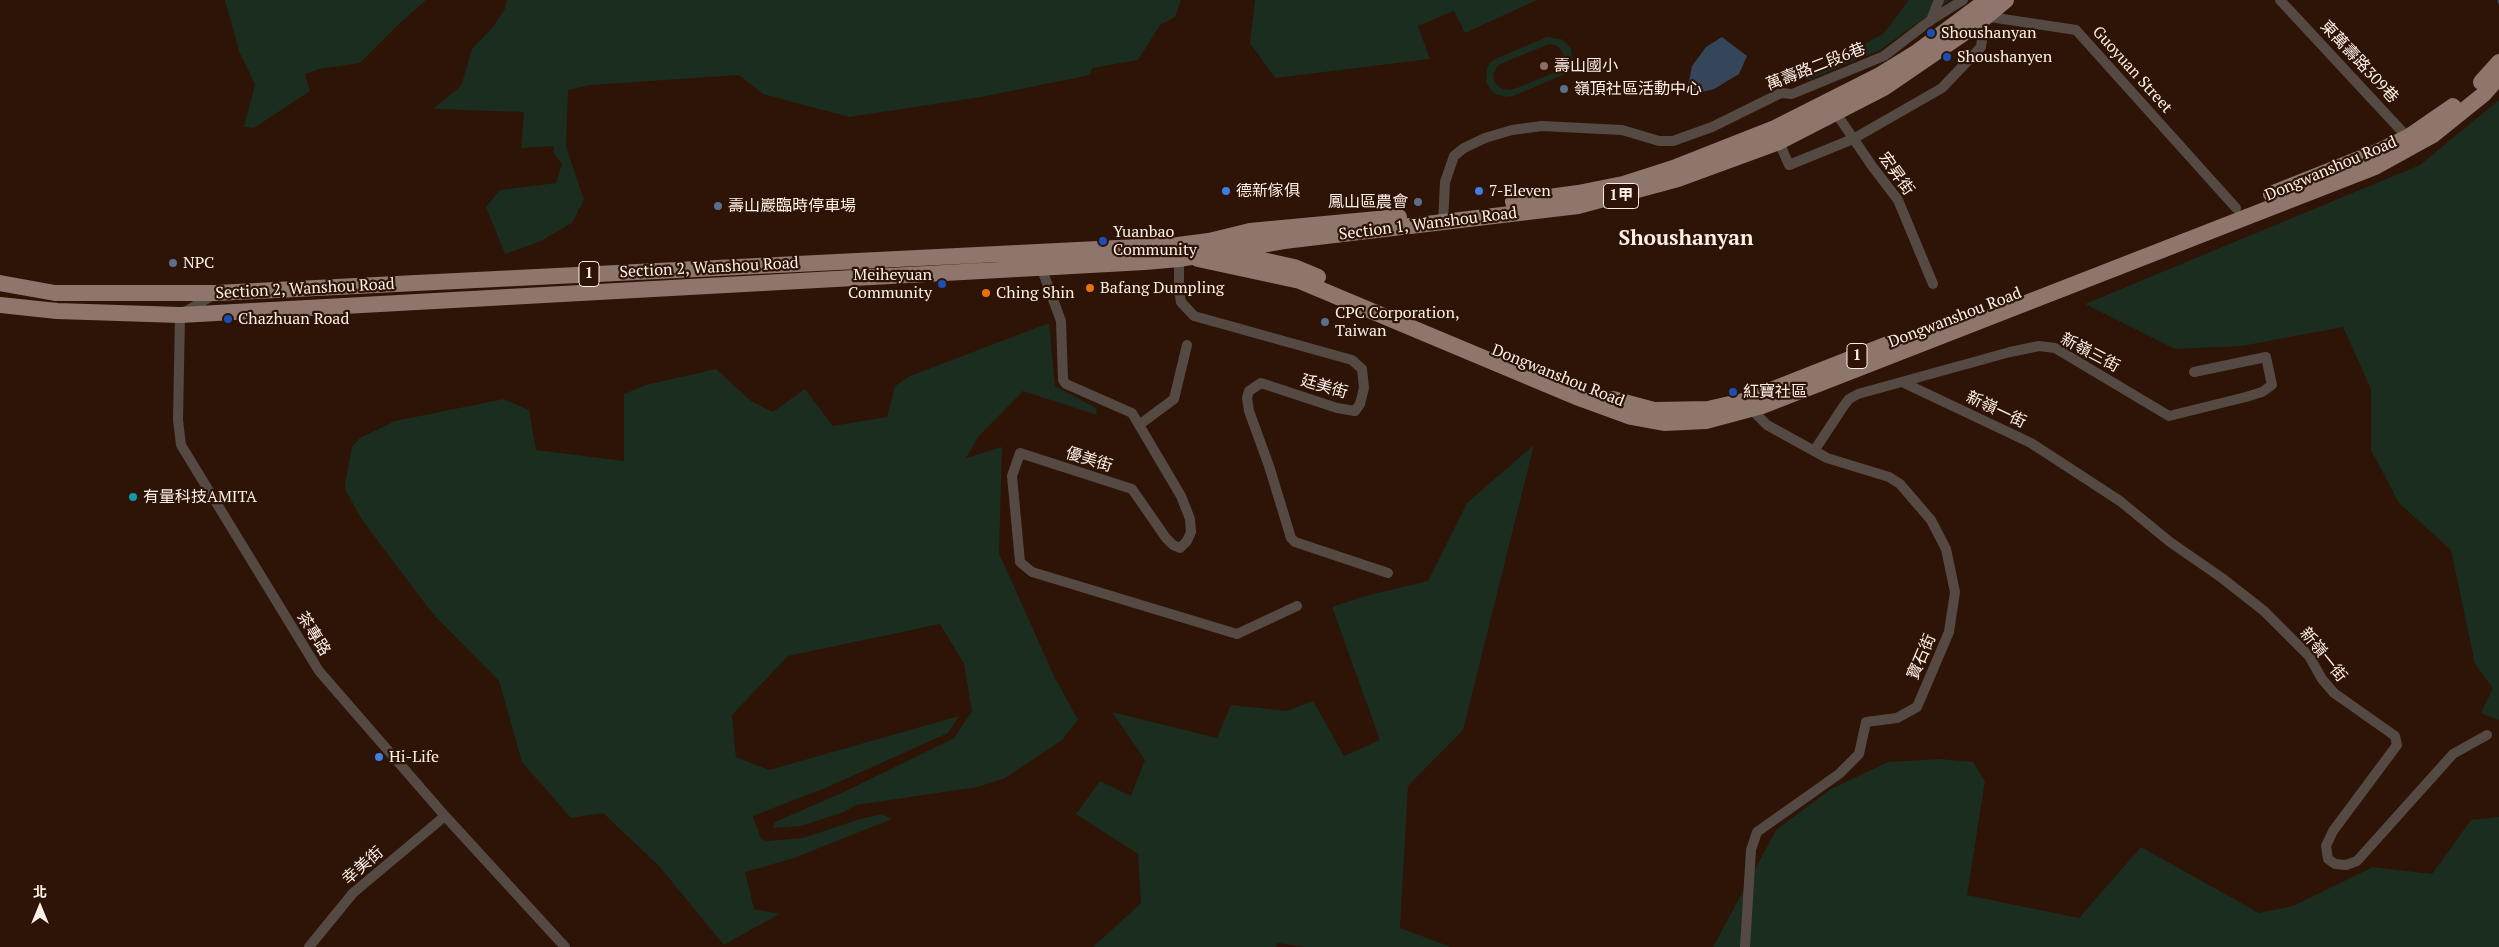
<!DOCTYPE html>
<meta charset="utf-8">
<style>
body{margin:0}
#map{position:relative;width:2499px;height:947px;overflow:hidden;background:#2d1407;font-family:"PT Serif","Noto Sans TC",serif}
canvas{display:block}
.north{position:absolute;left:15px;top:882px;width:50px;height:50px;-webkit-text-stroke:4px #2d1407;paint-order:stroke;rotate:0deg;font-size:14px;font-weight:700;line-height:20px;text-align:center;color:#feefe8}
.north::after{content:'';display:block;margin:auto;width:18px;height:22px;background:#feefe8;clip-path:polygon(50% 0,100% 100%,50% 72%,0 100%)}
</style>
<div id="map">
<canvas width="2499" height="947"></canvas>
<div class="north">北</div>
</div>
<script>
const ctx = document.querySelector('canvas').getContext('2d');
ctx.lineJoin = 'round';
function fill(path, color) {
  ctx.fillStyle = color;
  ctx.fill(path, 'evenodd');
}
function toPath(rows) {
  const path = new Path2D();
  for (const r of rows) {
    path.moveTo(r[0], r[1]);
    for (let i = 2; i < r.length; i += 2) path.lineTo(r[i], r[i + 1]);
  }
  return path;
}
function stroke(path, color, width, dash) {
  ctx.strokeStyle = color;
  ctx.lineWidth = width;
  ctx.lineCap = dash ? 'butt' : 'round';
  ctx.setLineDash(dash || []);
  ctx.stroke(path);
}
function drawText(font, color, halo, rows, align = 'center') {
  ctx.font = font + ' "PT Serif","Noto Sans TC",serif';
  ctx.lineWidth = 4.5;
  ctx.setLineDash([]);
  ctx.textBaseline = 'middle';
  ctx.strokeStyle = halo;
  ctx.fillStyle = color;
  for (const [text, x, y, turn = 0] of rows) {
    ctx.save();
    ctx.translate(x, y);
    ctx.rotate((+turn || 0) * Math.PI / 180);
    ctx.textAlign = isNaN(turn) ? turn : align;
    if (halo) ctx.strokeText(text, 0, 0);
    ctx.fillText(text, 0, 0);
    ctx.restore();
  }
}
fill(toPath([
 [225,0,426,0,398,25,360,63,319,69,305,74,310,91,254,128,244,127,255,84,239,51],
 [507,0,1181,0,1175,17,1160,25,1138,60,1092,68,1090,75,981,97,849,117,763,94,739,75,591,85,568,90,566,147,584,200,572,223,539,242,505,254,486,207,500,190,556,183,562,164,553,152,554,146,521,148,524,112,433,109,461,86,472,49,492,28,505,9],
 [1255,0,1537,0,1465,33,1454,11,1418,26,1430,59,1275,78,1250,43],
 [1909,0,1950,0,1880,50,1806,81,1811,73,1883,34],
 [1547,37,1561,39,1571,48,1573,62,1565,74,1513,96,1506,97,1493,93,1486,82,1487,69,1490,63,1495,59],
 [1549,44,1558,46,1564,55,1564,64,1558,71,1512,90,1502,89,1495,83,1493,74,1498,65],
 [2499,100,2499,720,2481,713,2493,688,2475,664,2451,550,2399,503,2371,450,2371,389,2343,327,2242,346,2175,349,2085,304,2420,165],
 [1049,323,1055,386,1096,408,1097,415,1023,391,978,437,966,458,1002,447,999,553,1054,676,1078,720,1062,740,1005,778,978,787,856,805,844,812,801,826,773,828,775,822,844,792,954,738,972,711,964,664,940,624,788,656,732,715,736,757,769,770,959,716,948,733,830,786,753,816,761,839,767,841,803,838,857,820,881,814,892,819,794,858,745,872,754,909,779,914,724,945,659,866,603,813,571,818,522,762,499,681,433,614,362,520,346,491,345,484,352,447,360,438,395,421,504,399,529,410,536,450,624,461,624,394,646,385,716,369,751,401,773,412,805,389,833,426,887,417,895,386,910,376],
 [1534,445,1463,730,1408,786,1400,928,1451,947,1305,947,1278,943,1275,947,1093,947,1141,903,1138,854,1076,814,1100,781,1131,796,1145,760,1112,712,1217,738,1231,705,1287,711,1313,701,1344,756,1380,740,1332,607,1365,596,1428,581,1467,503],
 [1940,759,1973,762,1985,781,1967,895,2079,918,2141,847,2259,913,2293,906,2373,867,2432,874,2471,820,2499,817,2499,947,1713,947,1776,830,1831,789,1888,762]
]), '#1a2d1e');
fill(toPath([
 [1722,37,1747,56,1739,74,1714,89,1694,94,1688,86,1692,66,1706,47]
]), '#35465b');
stroke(toPath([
 [2499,0,2499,2]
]), '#35465b', 3);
stroke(toPath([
 [2280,0,2410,140],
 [1983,16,2076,30,2236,208],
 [1931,20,1939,0],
 [1836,113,1872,166,1898,200,1933,284],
 [1779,142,1789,165,1853,139,1942,88,1981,47,1985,18],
 [1443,223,1445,182,1454,156,1464,148,1485,138,1512,130,1542,126,1622,130,1659,141,1673,141,1712,127,1781,93,1792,94,1884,56,1931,20,1963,0],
 [1179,254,1179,291,1181,302,1194,316,1352,360,1362,369,1364,388,1360,404,1355,411,1337,408,1261,383,1249,391,1247,398,1249,411,1269,466,1291,538,1295,542,1388,573],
 [1041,267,1061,321,1063,380,1066,384,1132,413,1181,496,1190,519,1191,532,1187,541,1180,548,1173,545,1166,538,1132,489,1020,453,1012,476,1020,562,1032,572,1237,634,1297,606],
 [213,295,180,315,178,420,181,445,319,671,445,816,565,947],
 [1902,382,2031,443,2120,501,2170,542,2222,578,2264,611,2309,656,2322,679,2334,693,2395,736,2397,745,2333,831,2326,846,2328,859,2335,864,2346,865,2357,861,2453,754,2487,735],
 [1139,425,1174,399,1187,345],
 [1814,451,1843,407,1849,399,1858,394,2010,352,2039,346,2055,348,2169,416,2246,397,2262,392,2272,385,2266,357,2194,372],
 [309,947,353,893,445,816],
 [1745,947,1751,850,1757,832,1839,774,1859,754,1866,722,1897,718,1917,707,1949,632,1955,592,1946,549,1931,520,1900,484,1889,477,1827,458,1767,425,1749,407]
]), '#554944', 10);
stroke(toPath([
 [2481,82,2499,62],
 [2271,194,2379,151,2408,137,2453,106],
 [1513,202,1578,193,1623,184,1676,167,1775,128,1878,76,1917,52,1987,0],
 [1231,253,1294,267,1318,277],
 [1198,259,1300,281,1579,398,1631,417,1664,423,1706,421,1762,406,2375,167,2433,135,2484,94,2499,77],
 [0,283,55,293,216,293,1178,245,1209,241,1250,231,1399,217],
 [0,305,57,311,180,315,1145,262,1179,259,1284,241,1578,206,1678,179,1779,142,1884,88,1976,25,2006,0],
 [1613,399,1654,410,1708,409,1743,401,1888,344]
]), '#8f766c', 16);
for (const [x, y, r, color] of [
 [1931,33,5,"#1a4fb4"],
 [1947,57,5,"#1a4fb4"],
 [1544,66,5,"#8d6e63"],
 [1564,89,5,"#5c6f8a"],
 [1226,191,5,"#3f7fe0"],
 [1479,191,5,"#3f7fe0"],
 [1418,202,5,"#5c6f8a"],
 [718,206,5,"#5c6f8a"],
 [1103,241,5,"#1a4fb4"],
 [173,263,5,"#5c6f8a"],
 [942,284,5,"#1a4fb4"],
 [1090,288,5,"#e8710a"],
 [986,293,5,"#e8710a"],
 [228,319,5,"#1a4fb4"],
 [1325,322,5,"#5c6f8a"],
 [1733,392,5,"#1a4fb4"],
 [133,497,5,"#0f9aa8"],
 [379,757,5,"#3f7fe0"]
]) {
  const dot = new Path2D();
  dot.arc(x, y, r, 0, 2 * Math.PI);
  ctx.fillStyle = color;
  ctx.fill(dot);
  stroke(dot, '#2d1407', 2);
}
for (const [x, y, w] of [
 [1621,196,35],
 [589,274,20],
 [1857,356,20]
]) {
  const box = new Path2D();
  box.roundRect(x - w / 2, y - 12.5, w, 25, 4);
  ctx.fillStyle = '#2d1407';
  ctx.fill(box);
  stroke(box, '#feefe8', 1);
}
drawText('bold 15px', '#feefe8', null, [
 ["1甲",1621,196],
 ["1",589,274],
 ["1",1857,356]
]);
drawText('16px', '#feefe8', '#2d1407', [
 ["Shoushanyan",1941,33],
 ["Shoushanyen",1957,57],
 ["壽山國小",1554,66],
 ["嶺頂社區活動中心",1574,89],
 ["德新傢俱",1236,191],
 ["7-Eleven",1489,191],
 ["鳳山區農會",1408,202,"right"],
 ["壽山巖臨時停車場",728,206],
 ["Yuanbao",1113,232],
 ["Community",1113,250],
 ["NPC",183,263],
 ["Meiheyuan",932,275,"right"],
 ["Community",932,293,"right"],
 ["Bafang Dumpling",1100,288],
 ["Ching Shin",996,293],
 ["CPC Corporation,",1335,313],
 ["Taiwan",1335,331],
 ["Chazhuan Road",238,319],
 ["紅寶社區",1743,392],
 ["有量科技AMITA",143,497],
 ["Hi-Life",389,757]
], 'left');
drawText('16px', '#feefe8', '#2d1407', [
 ["東萬壽路309巷",2359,62,47],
 ["萬壽路二段6巷",1816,67,-21],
 ["Guoyuan Street",2132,70,48],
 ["Dongwanshou Road",2331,169,-23],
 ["宏昇街",1896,174,54],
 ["Section 1, Wanshou Road",1428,224,-7],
 ["Section 2, Wanshou Road",709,268,-3],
 ["Section 2, Wanshou Road",305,289,-3],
 ["Dongwanshou Road",1955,318,-21],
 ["新嶺三街",2090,353,28],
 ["Dongwanshou Road",1558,376,22],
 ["廷美街",1324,387,16],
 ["新嶺一街",1996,410,25],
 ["優美街",1089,460,17],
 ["茶專路",313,634,58],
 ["新嶺一街",2323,655,51],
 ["寶石街",1922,657,-67],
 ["幸美街",363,866,-41]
]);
drawText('bold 21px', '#feefe8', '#2d1407', [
 ["Shoushanyan",1686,239]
]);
</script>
